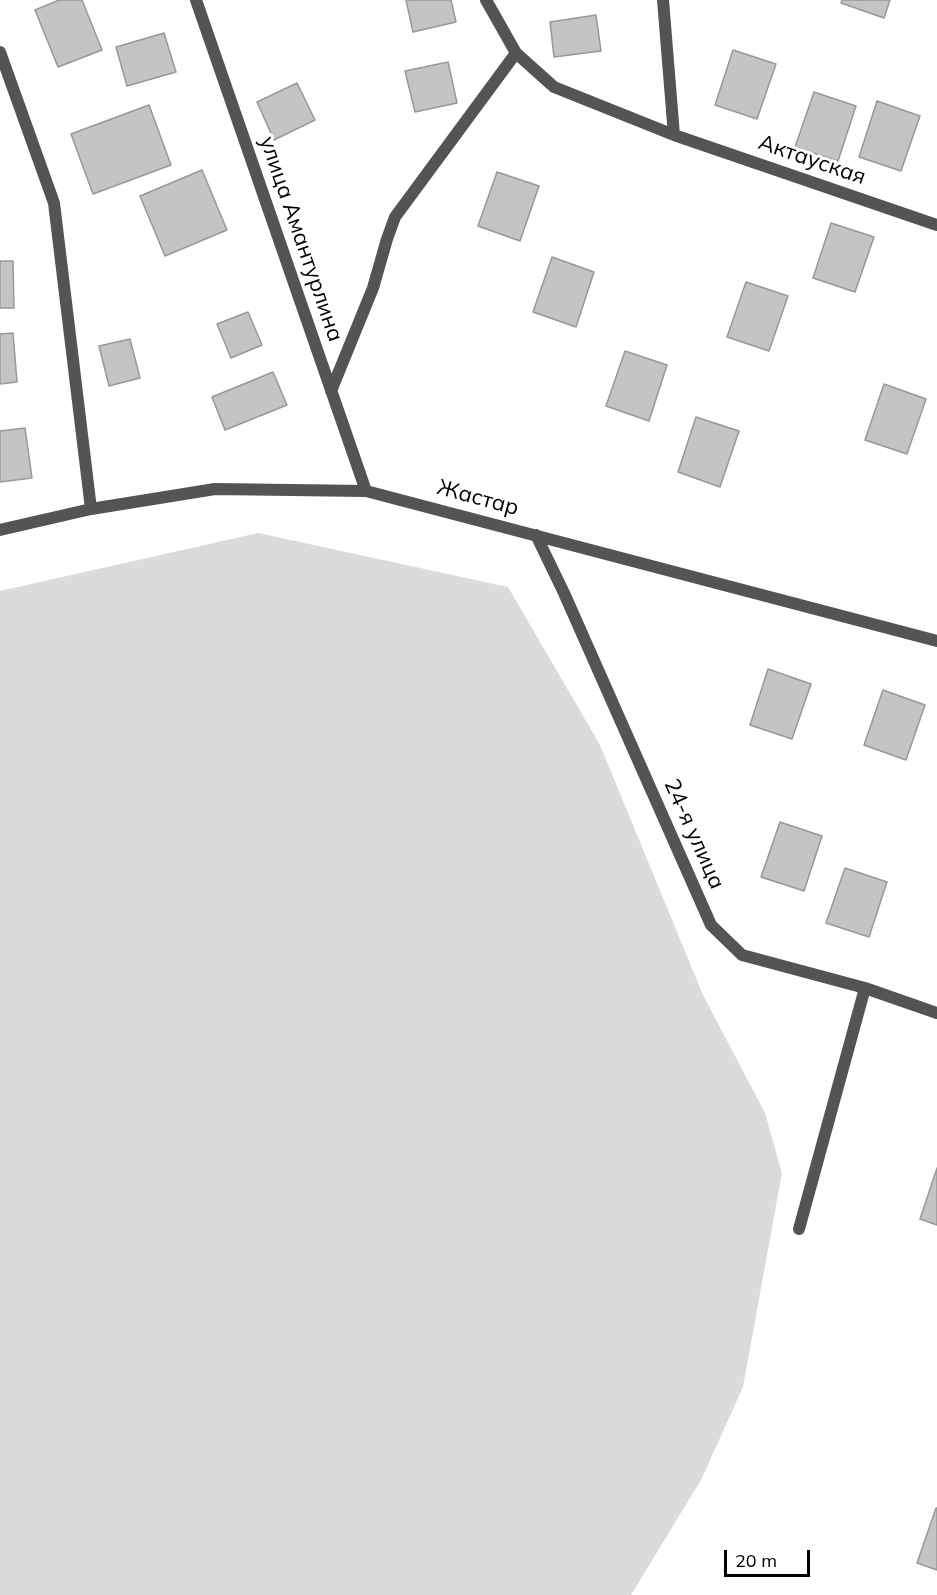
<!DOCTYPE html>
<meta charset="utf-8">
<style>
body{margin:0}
#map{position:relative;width:937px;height:1595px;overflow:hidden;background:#fff;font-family:Mulish,sans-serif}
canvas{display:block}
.scale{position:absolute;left:724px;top:1550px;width:86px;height:27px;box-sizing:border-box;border:3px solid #000;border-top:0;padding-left:8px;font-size:18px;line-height:21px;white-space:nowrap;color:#000;-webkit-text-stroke:4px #fff;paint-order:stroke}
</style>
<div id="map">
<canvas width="937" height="1595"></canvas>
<div class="scale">20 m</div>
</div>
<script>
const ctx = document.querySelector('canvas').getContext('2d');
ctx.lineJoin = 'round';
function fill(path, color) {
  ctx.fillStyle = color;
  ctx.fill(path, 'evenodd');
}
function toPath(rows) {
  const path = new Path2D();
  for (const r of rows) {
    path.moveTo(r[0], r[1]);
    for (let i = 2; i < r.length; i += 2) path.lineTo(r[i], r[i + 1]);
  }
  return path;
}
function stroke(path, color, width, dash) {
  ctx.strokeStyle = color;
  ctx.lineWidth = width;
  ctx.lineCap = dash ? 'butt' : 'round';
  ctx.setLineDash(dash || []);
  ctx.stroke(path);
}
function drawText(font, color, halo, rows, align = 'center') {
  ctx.font = font + ' Mulish,sans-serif';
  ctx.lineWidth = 6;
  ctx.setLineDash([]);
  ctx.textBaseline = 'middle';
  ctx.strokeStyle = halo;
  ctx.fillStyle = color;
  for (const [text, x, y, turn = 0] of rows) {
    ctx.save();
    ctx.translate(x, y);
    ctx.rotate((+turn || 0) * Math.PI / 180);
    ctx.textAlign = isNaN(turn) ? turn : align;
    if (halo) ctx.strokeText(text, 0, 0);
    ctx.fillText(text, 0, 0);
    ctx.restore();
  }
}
fill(toPath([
 [258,533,508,587,600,745,703,995,765,1113,782,1173,743,1387,701,1480,631,1595,0,1595,0,591]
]), '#dbdbdb');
const building = toPath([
 [59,0,82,0,102,50,58,67,35,10,59,0],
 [406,0,451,0,456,22,413,32,406,0],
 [842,0,890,0,884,18,841,3,842,0],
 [596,15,601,51,554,57,550,22,596,15],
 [164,33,176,72,127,86,116,47,164,33],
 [733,50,776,64,757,119,715,105,733,50],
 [448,62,457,103,415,112,405,71,448,62],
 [297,83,315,120,274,140,257,102,297,83],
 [814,92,856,106,838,161,795,147,814,92],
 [877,101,920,116,901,171,859,157,877,101],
 [149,105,171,165,93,194,71,134,149,105],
 [202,170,227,230,165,256,140,196,202,170],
 [497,172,539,186,520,241,478,226,497,172],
 [831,223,874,237,855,292,813,278,831,223],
 [552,257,594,272,576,327,533,312,552,257],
 [0,261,13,261,14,308,0,308,0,261],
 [746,282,788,296,769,351,727,337,746,282],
 [248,312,262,345,231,358,217,324,248,312],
 [13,333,17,382,0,384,0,334,13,333],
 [130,339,140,378,109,386,99,346,130,339],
 [625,351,667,365,649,421,606,406,625,351],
 [273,372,287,405,225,430,212,397,273,372],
 [884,384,926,399,907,454,865,440,884,384],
 [696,417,739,431,720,487,678,472,696,417],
 [25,428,32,478,0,482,0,431,25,428],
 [768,669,811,684,792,739,750,725,768,669],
 [883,690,925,705,906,760,864,745,883,690],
 [780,822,822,836,804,891,761,877,780,822],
 [845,868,887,882,869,937,826,923,845,868],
 [937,1168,937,1225,920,1219,937,1168],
 [936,1508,937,1508,937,1570,917,1563,936,1508]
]);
fill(building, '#c4c4c4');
stroke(building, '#989898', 1.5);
stroke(toPath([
 [196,0,366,491],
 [486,0,516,53,554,87,674,135,937,225],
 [663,0,674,135],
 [0,52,54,203,91,509],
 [331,391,373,288,387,239,395,217,516,53],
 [0,530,91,509,215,489,366,491,937,641],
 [536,535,564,593,711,925,742,955,865,988,937,1013],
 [799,1229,865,988]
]), '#545454', 12);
drawText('22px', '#000', '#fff', [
 ["Актауская",812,160,19],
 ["улица Амантурлина",301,239,71],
 ["Жастар",478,498,15],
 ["24-я улица",694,834,66]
]);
</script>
